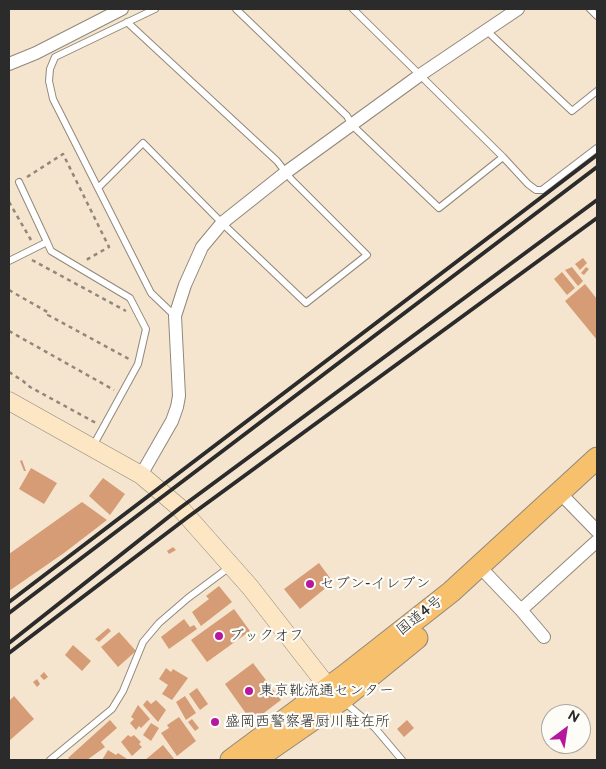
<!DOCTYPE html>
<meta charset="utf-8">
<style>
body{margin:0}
#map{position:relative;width:606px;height:769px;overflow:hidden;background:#f6e5ce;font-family:"Balsamiq Sans",sans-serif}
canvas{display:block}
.frame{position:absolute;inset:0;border:10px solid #2b2b2b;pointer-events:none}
.north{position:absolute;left:541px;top:704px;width:50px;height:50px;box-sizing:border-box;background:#fdfcf7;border:1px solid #a9a8a5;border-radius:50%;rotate:31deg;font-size:14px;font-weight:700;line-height:20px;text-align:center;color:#2b2b2b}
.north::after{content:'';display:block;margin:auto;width:18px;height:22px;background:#b5179e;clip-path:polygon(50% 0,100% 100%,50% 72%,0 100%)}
</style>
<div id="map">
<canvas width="606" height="769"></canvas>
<div class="frame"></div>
<div class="north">N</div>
</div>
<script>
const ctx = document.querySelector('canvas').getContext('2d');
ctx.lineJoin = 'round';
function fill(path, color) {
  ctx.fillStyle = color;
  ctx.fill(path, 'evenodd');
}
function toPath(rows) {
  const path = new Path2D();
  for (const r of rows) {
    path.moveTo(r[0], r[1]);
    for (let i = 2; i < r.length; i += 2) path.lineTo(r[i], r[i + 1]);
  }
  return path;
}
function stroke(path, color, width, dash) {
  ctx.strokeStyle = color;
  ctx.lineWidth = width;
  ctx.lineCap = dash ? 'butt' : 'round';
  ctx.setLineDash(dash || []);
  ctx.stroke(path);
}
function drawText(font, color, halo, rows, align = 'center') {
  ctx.font = font + ' "Balsamiq Sans","Klee One",sans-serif';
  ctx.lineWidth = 4.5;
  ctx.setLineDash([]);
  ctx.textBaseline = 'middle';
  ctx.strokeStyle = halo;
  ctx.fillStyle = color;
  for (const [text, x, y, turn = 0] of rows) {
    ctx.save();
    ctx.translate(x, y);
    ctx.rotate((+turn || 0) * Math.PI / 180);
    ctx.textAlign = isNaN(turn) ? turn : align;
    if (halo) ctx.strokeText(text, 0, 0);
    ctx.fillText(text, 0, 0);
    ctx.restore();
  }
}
fill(toPath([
 [583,258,587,263,580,270,575,264],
 [572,267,583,281,578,286,565,270],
 [586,267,589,269,584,275,581,273],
 [562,272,575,288,567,295,554,279],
 [585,284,597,299,597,340,565,301],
 [22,460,26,471,24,471,20,461],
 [31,468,57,483,44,504,19,489],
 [103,478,125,494,110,515,89,496],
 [82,502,107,520,64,553,9,591,9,554],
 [173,547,176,550,169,554,167,551],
 [319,563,333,582,300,609,284,589],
 [219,586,232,602,201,626,192,612,209,599,206,596],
 [234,609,250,631,207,662,191,640],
 [184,619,190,627,194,625,197,629,169,649,161,637],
 [108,628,111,631,99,642,95,639],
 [119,632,136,651,118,667,101,647],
 [73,645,91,661,82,671,65,655],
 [253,663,281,700,252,722,225,684],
 [166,668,171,672,173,669,188,678,172,700,162,694,168,685,159,679],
 [44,672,48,677,44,680,40,676],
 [37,679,40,684,37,687,33,682],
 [197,688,208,704,200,710,189,694],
 [14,696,34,719,9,741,9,701],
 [185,696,196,713,186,720,176,702],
 [147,700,151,704,156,700,166,710,158,722,143,705],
 [138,705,150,719,141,728,139,726,136,730,130,723,134,719,131,717],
 [179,717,196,741,177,756,161,733,169,728,167,725],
 [192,719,199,728,195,731,188,722],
 [110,720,117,728,101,742,105,747,87,760,70,760,68,758],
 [407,720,414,728,404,737,397,729],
 [151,723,159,728,151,741,143,735],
 [128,735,131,737,134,735,141,742,139,744,142,747,132,756,121,742],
 [163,745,175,760,145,760],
 [108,750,116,755,118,753,127,759,102,760]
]), '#d69c76');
const lane = toPath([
 [155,9,55,57,50,69,49,81,53,99,151,293,175,316],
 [236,9,347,116,352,125,439,208,503,157,353,9],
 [590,9,597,16],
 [486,30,572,111,597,91],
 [503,157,528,184,536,190,542,190,597,148],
 [98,188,143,143,222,223,306,303,367,255,291,179,277,161,127,22],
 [47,242,51,251,130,298,146,329,138,364,93,446],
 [9,261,47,242,19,182],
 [343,701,375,728,402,760],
 [50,760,112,709,123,691,143,642,159,623,188,598,231,566]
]);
const street = toPath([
 [9,64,36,53,122,9],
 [141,475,172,421,177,407,179,396,175,316,185,285,202,247,222,223,285,173,420,75,518,9],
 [559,492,597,531],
 [479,566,521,610],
 [544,637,521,610,597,541]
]);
const secondary = toPath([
 [9,401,141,475,180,508,250,587,328,687]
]);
const highway = toPath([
 [256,759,341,700,417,638],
 [231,760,344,676,451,592,597,458]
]);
stroke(lane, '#90887c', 8);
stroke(street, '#90887c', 14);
stroke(secondary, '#90887c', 19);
stroke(highway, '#90887c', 23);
stroke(toPath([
 [27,177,63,154,109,247,86,260],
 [9,202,31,240],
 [32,260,126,311],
 [9,290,49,313,48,315,129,359],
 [9,331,114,390],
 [9,372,23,381,30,387,96,423]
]), '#90887c', 2.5, [4, 4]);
stroke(lane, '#fff', 6);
stroke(street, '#fff', 12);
stroke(secondary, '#fce6c4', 18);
stroke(highway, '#f7c06c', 21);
stroke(toPath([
 [9,602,597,155],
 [9,613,597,167],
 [9,643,180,508,597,200],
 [9,653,188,517,597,218]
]), '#2b2b2b', 4);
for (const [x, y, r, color] of [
 [310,584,5,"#b5179e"],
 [219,636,5,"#b5179e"],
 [249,691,5,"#b5179e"],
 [215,722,5,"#b5179e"]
]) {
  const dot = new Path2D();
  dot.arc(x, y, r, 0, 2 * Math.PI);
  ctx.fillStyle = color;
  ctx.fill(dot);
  stroke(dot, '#fdfcf7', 2);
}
drawText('15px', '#2b2b2b', '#fdfcf7', [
 ["セブン-イレブン",320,584],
 ["ブックオフ",229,636],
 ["東京靴流通センター",259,691],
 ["盛岡西警察署厨川駐在所",225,722]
], 'left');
drawText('15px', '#2b2b2b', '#fdfcf7', [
 ["国道4号",420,616,-38]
]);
</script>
